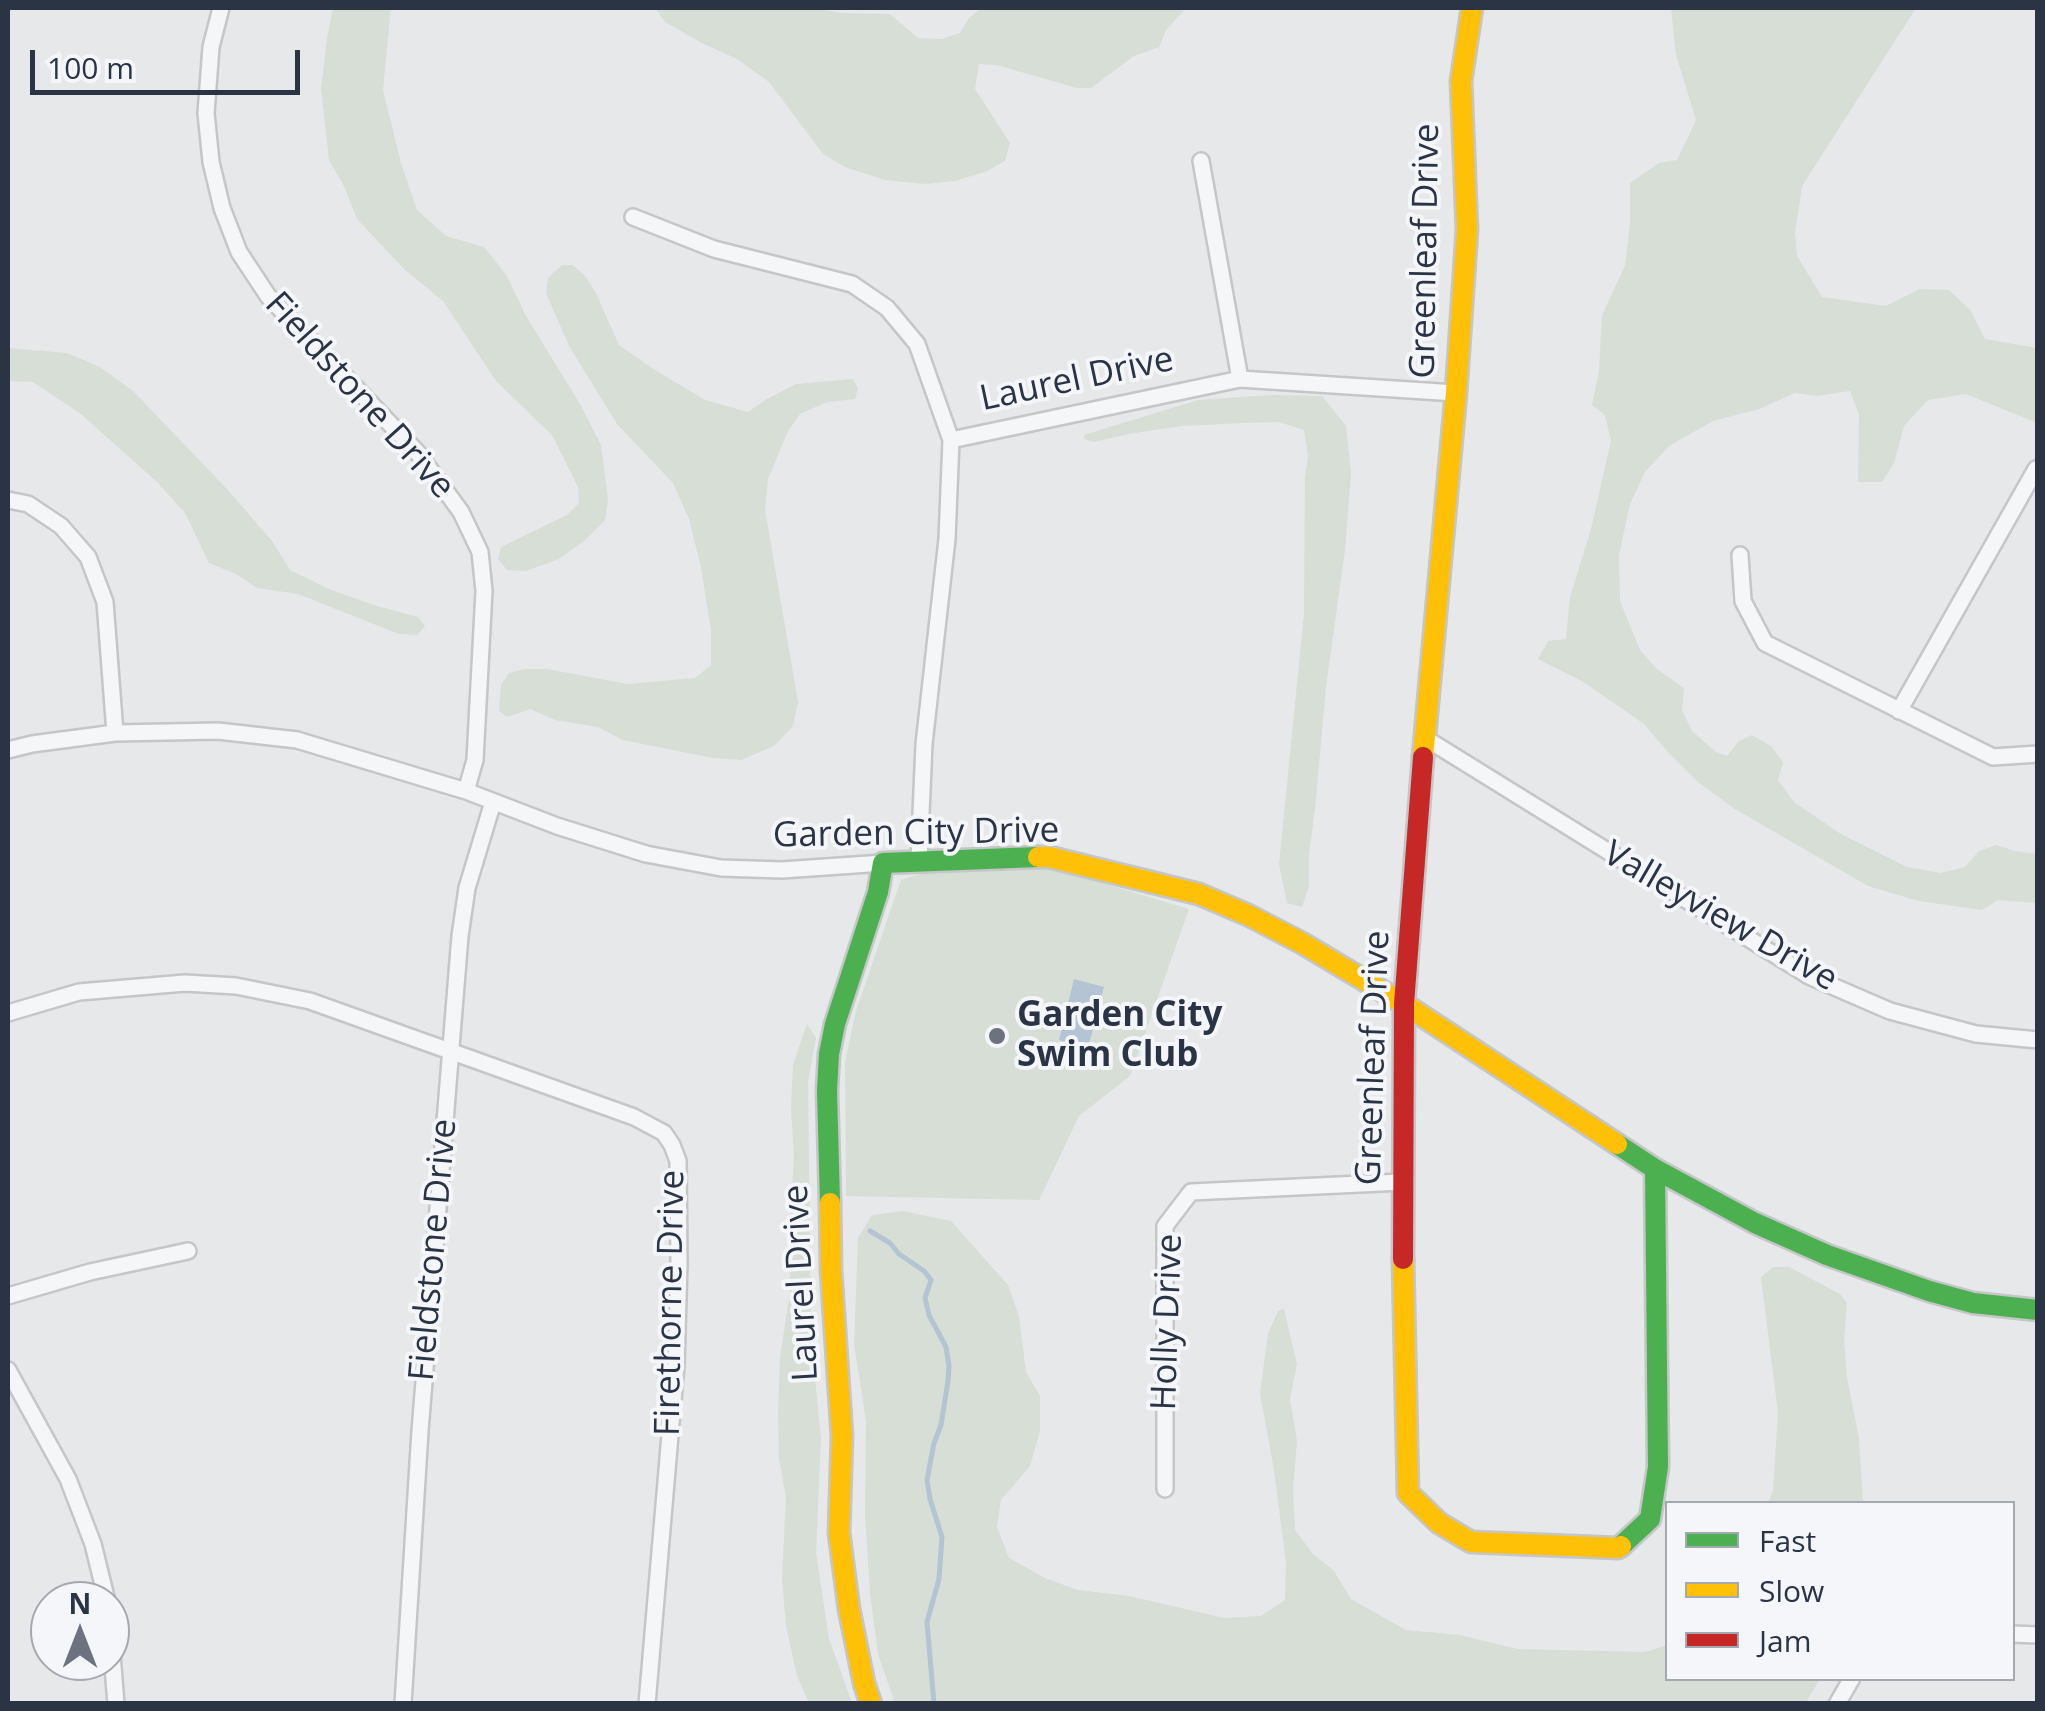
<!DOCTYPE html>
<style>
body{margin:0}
#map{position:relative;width:2045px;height:1711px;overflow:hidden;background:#e6e8ea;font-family:"Open Sans",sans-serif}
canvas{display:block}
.frame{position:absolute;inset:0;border:10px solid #2b3445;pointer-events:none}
.legend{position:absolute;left:1665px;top:1501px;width:350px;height:180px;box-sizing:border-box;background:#f4f6f9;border:2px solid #a4a8b1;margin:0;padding:12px 18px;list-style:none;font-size:30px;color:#2b3445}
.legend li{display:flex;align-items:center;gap:20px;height:50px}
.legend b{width:50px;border:2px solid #a4a8b1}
.north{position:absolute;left:30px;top:1581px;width:100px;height:100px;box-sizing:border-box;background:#f4f6f9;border:2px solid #a4a8b1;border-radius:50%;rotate:0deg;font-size:28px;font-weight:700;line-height:40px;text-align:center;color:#2b3445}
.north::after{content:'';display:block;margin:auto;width:35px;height:45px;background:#6c737f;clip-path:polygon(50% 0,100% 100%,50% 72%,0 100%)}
.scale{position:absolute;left:30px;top:50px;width:270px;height:45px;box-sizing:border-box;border:5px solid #2b3445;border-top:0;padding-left:12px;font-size:30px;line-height:35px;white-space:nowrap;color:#2b3445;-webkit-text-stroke:8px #f4f6f9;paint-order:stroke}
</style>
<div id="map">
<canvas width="2045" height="1711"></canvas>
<div class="frame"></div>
<ul class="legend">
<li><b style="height:12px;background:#4caf50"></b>Fast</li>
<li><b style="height:12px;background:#ffc107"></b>Slow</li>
<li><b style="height:12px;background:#c62828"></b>Jam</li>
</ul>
<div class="north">N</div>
<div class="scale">100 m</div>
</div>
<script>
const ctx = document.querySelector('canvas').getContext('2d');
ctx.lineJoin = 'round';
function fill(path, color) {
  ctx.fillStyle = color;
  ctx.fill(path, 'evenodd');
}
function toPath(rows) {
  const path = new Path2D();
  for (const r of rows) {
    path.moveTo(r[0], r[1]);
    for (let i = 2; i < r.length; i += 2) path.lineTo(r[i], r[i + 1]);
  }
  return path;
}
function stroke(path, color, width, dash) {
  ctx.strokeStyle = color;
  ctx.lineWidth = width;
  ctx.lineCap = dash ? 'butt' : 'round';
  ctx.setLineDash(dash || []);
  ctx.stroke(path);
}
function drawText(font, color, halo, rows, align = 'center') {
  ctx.font = font + ' "Open Sans",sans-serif';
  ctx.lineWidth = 8;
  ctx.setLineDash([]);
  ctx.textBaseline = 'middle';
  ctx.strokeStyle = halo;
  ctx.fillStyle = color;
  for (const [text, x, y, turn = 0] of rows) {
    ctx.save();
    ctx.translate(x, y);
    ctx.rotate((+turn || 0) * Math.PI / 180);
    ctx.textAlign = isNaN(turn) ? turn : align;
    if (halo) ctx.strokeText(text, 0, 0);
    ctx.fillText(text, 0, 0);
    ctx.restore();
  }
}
fill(toPath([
 [333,8,391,8,383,90,401,163,417,210,446,236,484,247,507,276,526,316,580,404,601,445,608,499,605,520,583,542,559,559,526,571,507,570,498,559,501,547,567,515,579,503,578,487,552,435,496,381,443,301,404,269,357,219,344,186,329,160,321,89,327,39],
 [655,8,813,8,842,13,890,14,918,38,942,39,960,33,969,18,981,8,1186,8,1166,30,1159,47,1134,56,1091,88,1077,88,997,65,979,64,975,89,1010,143,1005,161,987,171,955,181,925,184,885,180,845,167,823,154,769,82,737,59,702,43,665,22],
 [1671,8,1916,8,1802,186,1795,233,1797,256,1822,297,1886,306,1920,289,1949,290,1971,311,1985,339,2037,348,2037,423,1966,394,1928,400,1904,426,1894,463,1882,482,1858,482,1859,415,1850,391,1817,396,1795,393,1759,409,1713,421,1669,446,1645,472,1630,504,1619,555,1620,601,1640,650,1657,669,1684,688,1682,710,1692,731,1716,752,1727,756,1739,741,1752,735,1771,746,1783,762,1778,780,1795,803,1841,834,1907,867,1941,873,1965,867,1979,851,1996,845,2015,851,2037,854,2037,903,1998,900,1982,910,1919,901,1868,886,1735,809,1698,782,1668,752,1644,724,1582,681,1538,659,1548,641,1566,639,1570,597,1591,529,1611,441,1605,415,1592,405,1599,371,1602,315,1625,266,1630,224,1630,183,1659,163,1677,160,1696,120,1676,55],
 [562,265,573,265,585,276,596,293,619,345,655,370,705,400,748,412,767,399,796,384,853,379,858,388,855,399,827,402,800,414,788,431,768,479,765,510,798,702,793,726,774,746,741,760,713,758,623,740,598,727,555,720,530,709,507,717,499,711,501,685,509,673,525,669,547,669,628,684,695,678,711,665,711,631,701,567,689,519,673,483,617,424,569,346,546,293,548,278],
 [8,348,67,353,100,367,133,391,227,489,272,541,290,570,331,590,377,606,418,617,425,626,417,635,399,634,298,594,257,588,236,574,209,563,185,513,157,482,81,414,33,382,8,381],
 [1272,395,1322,396,1346,426,1351,473,1345,550,1326,687,1315,809,1309,853,1309,886,1302,907,1287,903,1279,864,1304,613,1305,478,1308,456,1304,430,1279,422,1244,423,1182,426,1128,434,1094,442,1084,439,1084,435,1198,400],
 [1042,865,1189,909,1130,1076,1079,1116,1039,1200,846,1196,845,1062,856,1011,901,880,941,867],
 [807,1024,816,1038,808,1082,811,1339,821,1438,816,1553,829,1639,852,1703,809,1703,797,1676,786,1626,782,1579,786,1497,779,1459,778,1414,780,1357,790,1292,790,1228,794,1157,791,1106,793,1065],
 [903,1211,951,1221,1008,1285,1019,1316,1026,1372,1040,1396,1040,1431,1030,1466,1001,1500,997,1527,1009,1558,1045,1578,1078,1590,1129,1596,1224,1618,1261,1616,1285,1600,1286,1563,1274,1470,1260,1393,1268,1333,1278,1311,1284,1309,1297,1364,1290,1399,1297,1441,1293,1489,1295,1530,1313,1554,1334,1571,1351,1599,1406,1630,1459,1635,1518,1649,1645,1652,1667,1645,1668,1678,1820,1679,1805,1704,895,1703,878,1654,870,1593,865,1516,866,1421,854,1344,858,1238,872,1215],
 [1773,1267,1789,1267,1840,1294,1847,1303,1844,1339,1847,1378,1859,1439,1863,1503,1768,1503,1773,1491,1778,1413,1761,1277]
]), '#d6ded6');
fill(toPath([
 [1074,979,1104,987,1088,1048,1059,1040]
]), '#b4c4d5');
stroke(toPath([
 [870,1231,890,1243,899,1254,924,1271,931,1280,925,1298,929,1315,946,1347,949,1366,948,1381,941,1425,934,1443,927,1480,930,1499,942,1537,939,1579,927,1622,934,1704]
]), '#b4c4d5', 5);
const street = toPath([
 [221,8,211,47,206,113,211,162,222,208,239,252,268,296,417,452,461,512,480,552,484,591,475,760,466,791],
 [1201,161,1240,379],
 [633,217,714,249,852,284,887,308,917,344,951,440,947,539,924,744,919,860],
 [951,440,1240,379,1456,393],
 [8,500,28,504,61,526,88,557,105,602,115,733],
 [1740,555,1743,601,1765,643,1993,757,2038,754],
 [1899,711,2036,469],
 [1425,738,1809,976,1890,1011,1976,1034,2038,1040],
 [8,750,32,744,115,733,218,731,297,740,466,791,557,826,646,854,721,868,782,870,883,863],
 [8,1013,79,992,185,983,236,986,310,1001,634,1117,664,1133,672,1145,678,1161,679,1265,676,1365,647,1704],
 [8,1296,90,1272,188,1251],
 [8,1370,68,1479,93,1544,107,1601],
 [1165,1489,1165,1226,1191,1192,1402,1182],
 [110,1629,116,1704],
 [2012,1634,2038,1635],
 [403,1704,420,1431,460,936,467,888,493,802],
 [1837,1704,1852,1678]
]);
const fast = toPath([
 [1617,1144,1655,1169,1755,1223,1827,1255,1929,1291,1973,1303,2038,1310],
 [830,1203,827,1090,829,1054,835,1024,878,892,883,863,1038,857],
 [1621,1546,1650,1519,1658,1467,1655,1169]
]);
const slow = toPath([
 [1423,757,1456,393,1467,230,1461,81,1472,8],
 [1038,857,1049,857,1199,894,1248,915,1302,943,1404,1004,1617,1144],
 [830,1203,831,1271,842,1436,839,1533,849,1609,864,1683,871,1704],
 [1403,1259,1408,1493,1439,1523,1471,1542,1618,1548,1621,1546]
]);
const jam = toPath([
 [1403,1259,1404,1004,1423,757]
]);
stroke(street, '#c4c6c8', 20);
stroke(fast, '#c4c6c8', 25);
stroke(slow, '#c4c6c8', 25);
stroke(jam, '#c4c6c8', 25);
stroke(street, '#f5f6f7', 15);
stroke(fast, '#4caf50', 20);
stroke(slow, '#ffc107', 20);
stroke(jam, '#c62828', 20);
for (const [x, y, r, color] of [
 [997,1036,10,"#6c737f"]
]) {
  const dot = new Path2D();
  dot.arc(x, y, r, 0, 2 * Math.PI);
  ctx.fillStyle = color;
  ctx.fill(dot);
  stroke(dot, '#f4f6f9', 4);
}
drawText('35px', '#2b3445', '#f4f6f9', [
 ["Greenleaf Drive",1426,251,-89],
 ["Laurel Drive",1077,380,-12],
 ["Fieldstone Drive",359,396,48],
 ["Garden City Drive",916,834,-1],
 ["Valleyview Drive",1720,917,30],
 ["Greenleaf Drive",1374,1058,-88],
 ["Fieldstone Drive",434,1250,-85],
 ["Laurel Drive",802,1283,-93],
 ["Firethorne Drive",671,1303,-89],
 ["Holly Drive",1168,1322,-88]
]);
drawText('bold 35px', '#2b3445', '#f4f6f9', [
 ["Garden City",1017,1016],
 ["Swim Club",1017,1056]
], 'left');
</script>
